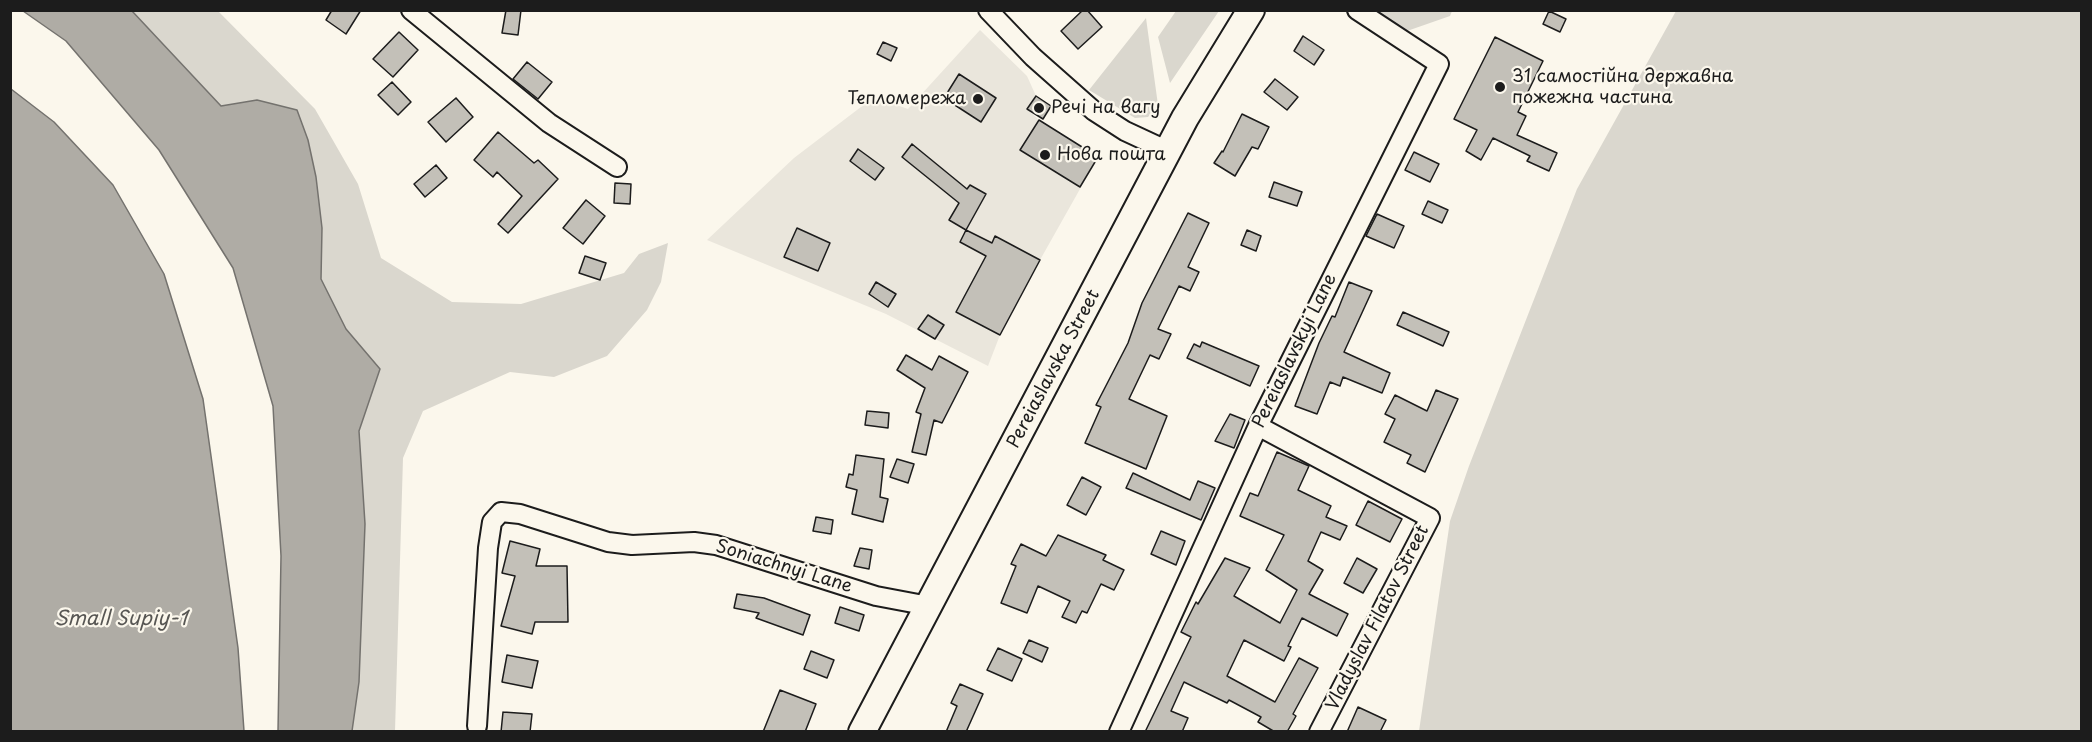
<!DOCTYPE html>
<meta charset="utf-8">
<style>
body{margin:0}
#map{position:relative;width:2092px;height:742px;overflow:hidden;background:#fbf7ec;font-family:"Playpen Sans",sans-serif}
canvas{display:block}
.frame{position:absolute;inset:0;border:12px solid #1c1c1c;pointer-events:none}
</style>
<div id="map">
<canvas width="2092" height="742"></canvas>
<div class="frame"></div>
</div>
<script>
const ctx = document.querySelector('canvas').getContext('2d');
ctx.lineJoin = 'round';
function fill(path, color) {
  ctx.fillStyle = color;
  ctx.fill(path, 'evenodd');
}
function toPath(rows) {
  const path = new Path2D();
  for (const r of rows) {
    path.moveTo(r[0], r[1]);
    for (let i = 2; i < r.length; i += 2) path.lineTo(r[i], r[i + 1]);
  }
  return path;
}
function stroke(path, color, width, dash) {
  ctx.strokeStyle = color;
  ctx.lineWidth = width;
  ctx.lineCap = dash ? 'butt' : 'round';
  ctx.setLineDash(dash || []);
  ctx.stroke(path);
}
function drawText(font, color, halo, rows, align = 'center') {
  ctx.font = font + ' "Playpen Sans",sans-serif';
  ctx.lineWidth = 4.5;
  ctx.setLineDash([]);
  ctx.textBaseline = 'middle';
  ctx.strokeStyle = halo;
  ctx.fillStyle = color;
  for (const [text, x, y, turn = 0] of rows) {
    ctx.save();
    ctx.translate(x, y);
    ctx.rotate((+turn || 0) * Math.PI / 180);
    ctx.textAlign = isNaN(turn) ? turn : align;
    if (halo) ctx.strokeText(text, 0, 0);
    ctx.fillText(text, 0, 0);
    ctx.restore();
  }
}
fill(toPath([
 [980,30,1027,76,1036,96,1028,110,1039,120,1098,157,1040,260,1000,335,988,366,886,314,707,240,794,158,874,97,908,109]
]), '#eae6dc');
fill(toPath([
 [132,11,218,11,315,109,358,184,381,258,452,302,521,304,624,273,639,254,668,243,661,282,647,310,607,356,554,377,510,372,423,411,403,458,395,731,352,731,359,682,365,524,359,431,380,369,346,329,321,279,322,228,308,140,296,110,257,100,221,106],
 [1176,11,1219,11,1170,83,1158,37],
 [1373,11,1452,11,1450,16,1407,31],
 [1676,11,2081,11,2081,731,1419,731,1450,521,1469,466,1577,189],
 [1146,18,1158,105,1148,117,1135,118,1089,90]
]), '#dad7ce');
const water = toPath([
 [23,11,132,11,221,106,257,100,297,110,308,140,316,177,322,228,321,279,346,329,380,369,359,431,365,524,359,682,352,731,278,731,281,556,273,406,233,268,159,150,66,41,23,11],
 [11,89,54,122,113,185,164,274,203,399,238,648,244,731,11,731,11,89]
]);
fill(water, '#afaca5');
stroke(water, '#74726e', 1.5);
const building = toPath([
 [332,10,361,10,346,34,326,20,332,10],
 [506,10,521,10,518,35,502,33,506,10],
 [1083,10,1087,10,1102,27,1078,49,1061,31,1083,10],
 [1549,11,1566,19,1560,32,1543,24,1549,11],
 [399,32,418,50,393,77,373,59,399,32],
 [1303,36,1324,50,1314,65,1294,51,1303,36],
 [1495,37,1543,61,1518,112,1526,116,1517,135,1557,153,1549,171,1527,161,1530,156,1493,138,1481,160,1466,151,1477,130,1454,119,1495,37],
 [883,42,897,48,891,61,877,54,883,42],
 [527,62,552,82,538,99,513,79,527,62],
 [959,74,996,98,981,122,944,98,959,74],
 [1275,79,1298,97,1287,110,1264,92,1275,79],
 [392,82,411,102,398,115,378,95,392,82],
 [1036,96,1051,106,1043,119,1027,109,1036,96],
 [456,98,473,117,446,142,428,122,456,98],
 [1242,114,1269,127,1258,149,1252,147,1235,176,1214,163,1222,151,1223,152,1242,114],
 [1039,120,1098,157,1080,187,1020,150,1039,120],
 [498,132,534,163,538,160,558,179,508,233,498,224,522,196,497,172,493,177,474,160,498,132],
 [912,144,967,189,970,185,986,194,966,230,949,220,959,203,902,157,912,144],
 [858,149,884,168,875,180,850,161,858,149],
 [1414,152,1439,164,1430,182,1405,170,1414,152],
 [436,165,447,178,425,197,414,184,436,165],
 [1274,182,1302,192,1297,206,1269,197,1274,182],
 [615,183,631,184,630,204,614,203,615,183],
 [586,200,605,216,583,244,563,228,586,200],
 [1428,201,1448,210,1442,223,1422,214,1428,201],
 [1188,213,1209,223,1188,267,1199,272,1190,291,1179,286,1158,329,1171,334,1159,359,1150,355,1129,399,1167,416,1146,469,1085,443,1101,407,1096,405,1128,343,1142,303,1188,213],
 [1377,214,1404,226,1394,248,1366,236,1377,214],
 [797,228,830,243,818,271,784,257,797,228],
 [966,230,992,243,995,236,1040,260,1000,335,956,312,986,256,960,242,966,230],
 [1247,230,1261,236,1256,251,1241,245,1247,230],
 [585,256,606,263,600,280,579,273,585,256],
 [876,282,896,294,888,307,869,294,876,282],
 [1349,282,1372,291,1344,352,1390,373,1382,393,1343,377,1340,386,1330,382,1317,414,1295,406,1319,343,1332,316,1335,317,1349,282],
 [1403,312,1449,332,1443,346,1397,325,1403,312],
 [928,315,944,325,935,339,918,329,928,315],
 [1202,342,1259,366,1250,386,1187,358,1194,344,1200,347,1202,342],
 [906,355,932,370,939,356,968,372,942,423,934,420,926,455,912,452,921,414,916,412,925,388,897,370,906,355],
 [1436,390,1458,399,1425,472,1407,463,1411,455,1384,442,1395,419,1385,414,1395,395,1427,411,1436,390],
 [867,411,889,413,888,428,865,425,867,411],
 [1230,414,1245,420,1234,448,1215,441,1230,414],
 [1277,452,1309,466,1298,490,1331,506,1326,517,1347,526,1340,540,1321,532,1308,561,1323,570,1309,594,1348,614,1337,636,1302,618,1288,646,1291,647,1284,661,1244,640,1227,676,1275,702,1299,658,1318,668,1293,714,1296,716,1287,732,1275,732,1258,722,1261,717,1229,700,1227,703,1184,682,1171,711,1188,718,1182,732,1145,732,1191,637,1181,632,1196,602,1198,604,1225,558,1250,568,1234,596,1280,623,1297,590,1266,570,1284,535,1240,516,1250,493,1258,496,1277,452],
 [856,455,884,459,880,497,888,499,883,522,852,514,857,490,846,487,849,474,853,475,856,455],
 [897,459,914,464,908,483,890,477,897,459],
 [1133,473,1190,500,1198,481,1215,488,1201,520,1126,488,1133,473],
 [1082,477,1101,487,1086,515,1067,505,1082,477],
 [1368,501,1402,519,1390,542,1356,525,1368,501],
 [816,517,833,520,831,534,813,531,816,517],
 [1161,531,1185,541,1176,565,1151,554,1161,531],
 [1058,535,1106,555,1103,560,1124,570,1114,590,1101,584,1087,613,1082,611,1076,623,1062,617,1070,601,1038,586,1027,613,1001,603,1016,566,1011,564,1021,544,1046,556,1058,535],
 [510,541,540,549,536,566,567,566,568,622,535,622,532,634,501,626,515,576,502,573,510,541],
 [860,548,872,550,869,569,854,566,860,548],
 [1357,558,1377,569,1363,593,1344,583,1357,558],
 [737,594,764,598,810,615,803,635,756,618,759,613,734,608,737,594],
 [840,607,864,615,859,631,835,623,840,607],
 [1029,640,1048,648,1042,662,1023,653,1029,640],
 [998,648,1022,659,1012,681,987,670,998,648],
 [811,651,834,660,827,678,804,669,811,651],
 [507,655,538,661,532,688,502,682,507,655],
 [960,684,983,694,966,732,946,732,957,706,951,703,960,684],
 [780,690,816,704,805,732,763,732,780,690],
 [1358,707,1386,720,1380,732,1347,732,1358,707],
 [503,712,532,714,530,732,501,732,503,712]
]);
fill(building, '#c3c0b8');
stroke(building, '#1c1c1c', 1.5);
const minor = toPath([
 [411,10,549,123,617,167],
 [988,10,1033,57,1094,111,1125,131,1168,151],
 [1258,426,1430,518,1319,732],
 [477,726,488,548,492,522,501,512,520,514,608,542,632,545,694,542,716,545,876,596,929,606],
 [1119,732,1258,426,1439,64,1357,10]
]);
const secondary = toPath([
 [862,732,1185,118,1251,10]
]);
stroke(minor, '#1c1c1c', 22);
stroke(secondary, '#1c1c1c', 30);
stroke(minor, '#fbf7ec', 18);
stroke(secondary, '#fbf7ec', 26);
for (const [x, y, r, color] of [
 [1500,87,6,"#1c1c1c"],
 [978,99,6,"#1c1c1c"],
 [1039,108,6,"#1c1c1c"],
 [1045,155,6,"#1c1c1c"]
]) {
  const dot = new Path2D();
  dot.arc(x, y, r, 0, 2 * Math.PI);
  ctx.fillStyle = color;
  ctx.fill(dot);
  stroke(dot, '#fbf7ec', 2);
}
drawText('18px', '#1c1c1c', '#fbf7ec', [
 ["31 самостійна державна",1512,77],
 ["пожежна частина",1512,98],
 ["Тепломережа",966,99,"right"],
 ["Речі на вагу",1051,108],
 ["Нова пошта",1057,155]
], 'left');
drawText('18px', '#1c1c1c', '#fbf7ec', [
 ["Pereiaslavskyi Lane",1295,351,-64],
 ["Pereiaslavska Street",1054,369,-62],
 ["Soniachnyi Lane",784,567,17],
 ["Vladyslav Filatov Street",1378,618,-63]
]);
drawText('italic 20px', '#575653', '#fbf7ec', [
 ["Small Supiy-1",121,619]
]);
</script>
